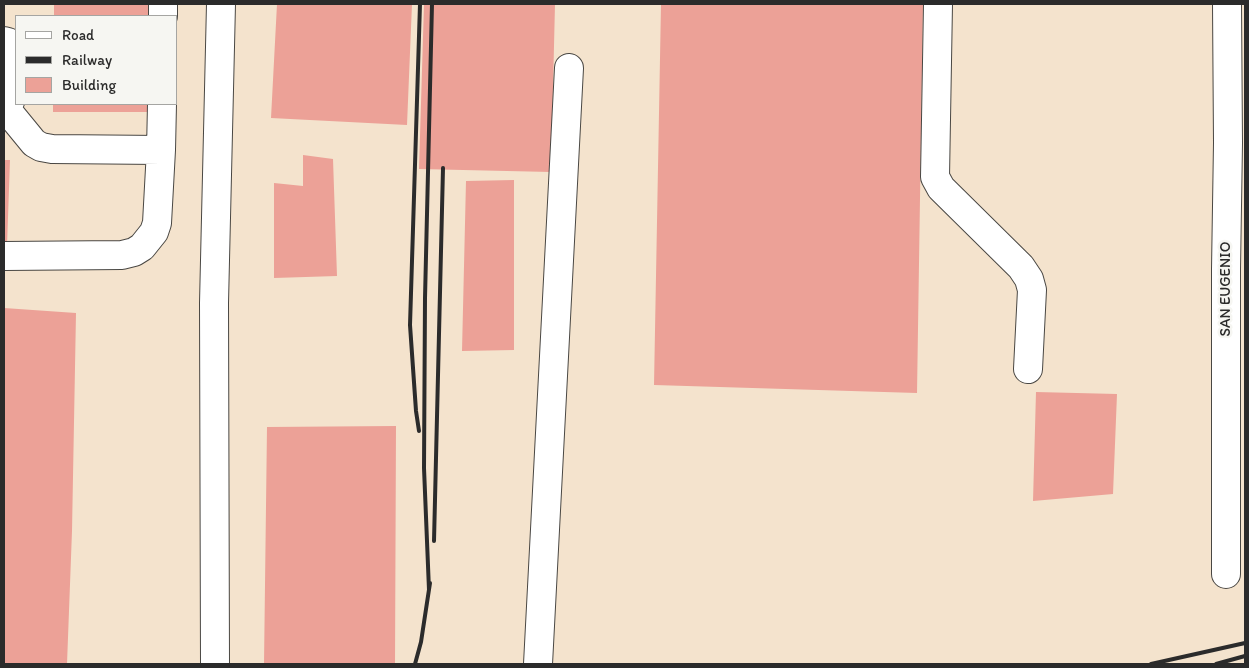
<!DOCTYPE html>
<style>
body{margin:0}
#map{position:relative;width:1249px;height:668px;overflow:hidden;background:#f4e3cd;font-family:Itim,sans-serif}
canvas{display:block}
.frame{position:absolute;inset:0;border:5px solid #2b2b2b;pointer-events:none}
.legend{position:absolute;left:15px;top:15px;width:162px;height:90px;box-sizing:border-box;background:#f6f6f2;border:1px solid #a5a5a2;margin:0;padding:6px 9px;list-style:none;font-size:15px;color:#2b2b2b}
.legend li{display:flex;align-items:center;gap:10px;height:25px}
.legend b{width:25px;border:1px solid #a5a5a2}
</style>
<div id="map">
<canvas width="1249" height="668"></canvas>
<div class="frame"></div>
<ul class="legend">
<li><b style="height:6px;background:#fff"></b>Road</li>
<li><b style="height:6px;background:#2b2b2b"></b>Railway</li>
<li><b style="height:14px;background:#eca197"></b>Building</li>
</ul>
</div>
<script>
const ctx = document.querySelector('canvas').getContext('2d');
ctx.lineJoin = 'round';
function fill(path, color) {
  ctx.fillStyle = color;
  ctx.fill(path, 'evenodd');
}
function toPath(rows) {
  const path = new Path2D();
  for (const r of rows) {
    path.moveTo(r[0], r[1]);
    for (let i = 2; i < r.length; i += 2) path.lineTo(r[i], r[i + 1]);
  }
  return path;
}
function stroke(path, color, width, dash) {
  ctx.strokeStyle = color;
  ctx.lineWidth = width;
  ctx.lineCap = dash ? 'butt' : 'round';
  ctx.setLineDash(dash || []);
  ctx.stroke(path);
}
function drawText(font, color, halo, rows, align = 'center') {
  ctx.font = font + ' Itim,sans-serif';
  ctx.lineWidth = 5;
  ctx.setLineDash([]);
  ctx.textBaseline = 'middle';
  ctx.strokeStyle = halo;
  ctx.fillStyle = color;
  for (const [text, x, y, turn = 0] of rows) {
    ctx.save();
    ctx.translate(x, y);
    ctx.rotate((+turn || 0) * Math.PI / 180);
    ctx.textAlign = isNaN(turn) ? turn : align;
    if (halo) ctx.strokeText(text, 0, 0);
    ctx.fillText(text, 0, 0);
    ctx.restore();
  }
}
fill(toPath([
 [54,4,149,4,149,16,54,16],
 [277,4,412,4,407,125,271,118],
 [424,4,555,4,551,172,419,169],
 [661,4,923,4,917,393,654,385],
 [53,104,147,104,147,112,53,112],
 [303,155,333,159,337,276,274,278,274,183,303,186],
 [4,160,10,160,7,246,4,246],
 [514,180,514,350,462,351,466,181],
 [4,308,76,313,72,531,67,664,4,664],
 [1036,392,1117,394,1113,494,1033,501],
 [396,426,395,664,264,664,267,427]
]), '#eca197');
const minor = toPath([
 [938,4,935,177,941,188,1021,267,1029,279,1032,290,1028,369],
 [163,16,163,4],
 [4,41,8,42,12,48,12,96,7,110],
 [4,108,7,110,34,143,41,147,52,149,161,150],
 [4,256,122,255,134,252,142,247,154,232,157,223,161,150,162,104],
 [1226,574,1226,269,1228,143,1227,4],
 [215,664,214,303,221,4],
 [538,664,569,68]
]);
stroke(minor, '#494743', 30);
stroke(minor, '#fff', 28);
stroke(toPath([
 [419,431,416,411,410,325,420,4],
 [434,541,443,168],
 [429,590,424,468,425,298,432,4],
 [415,664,421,642,430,583],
 [1151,664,1245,643],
 [1216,664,1245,656]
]), '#2b2b2b', 4);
drawText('15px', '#2b2b2b', '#f6f6f2', [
 ["SAN EUGENIO",1226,289,-90]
]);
</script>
